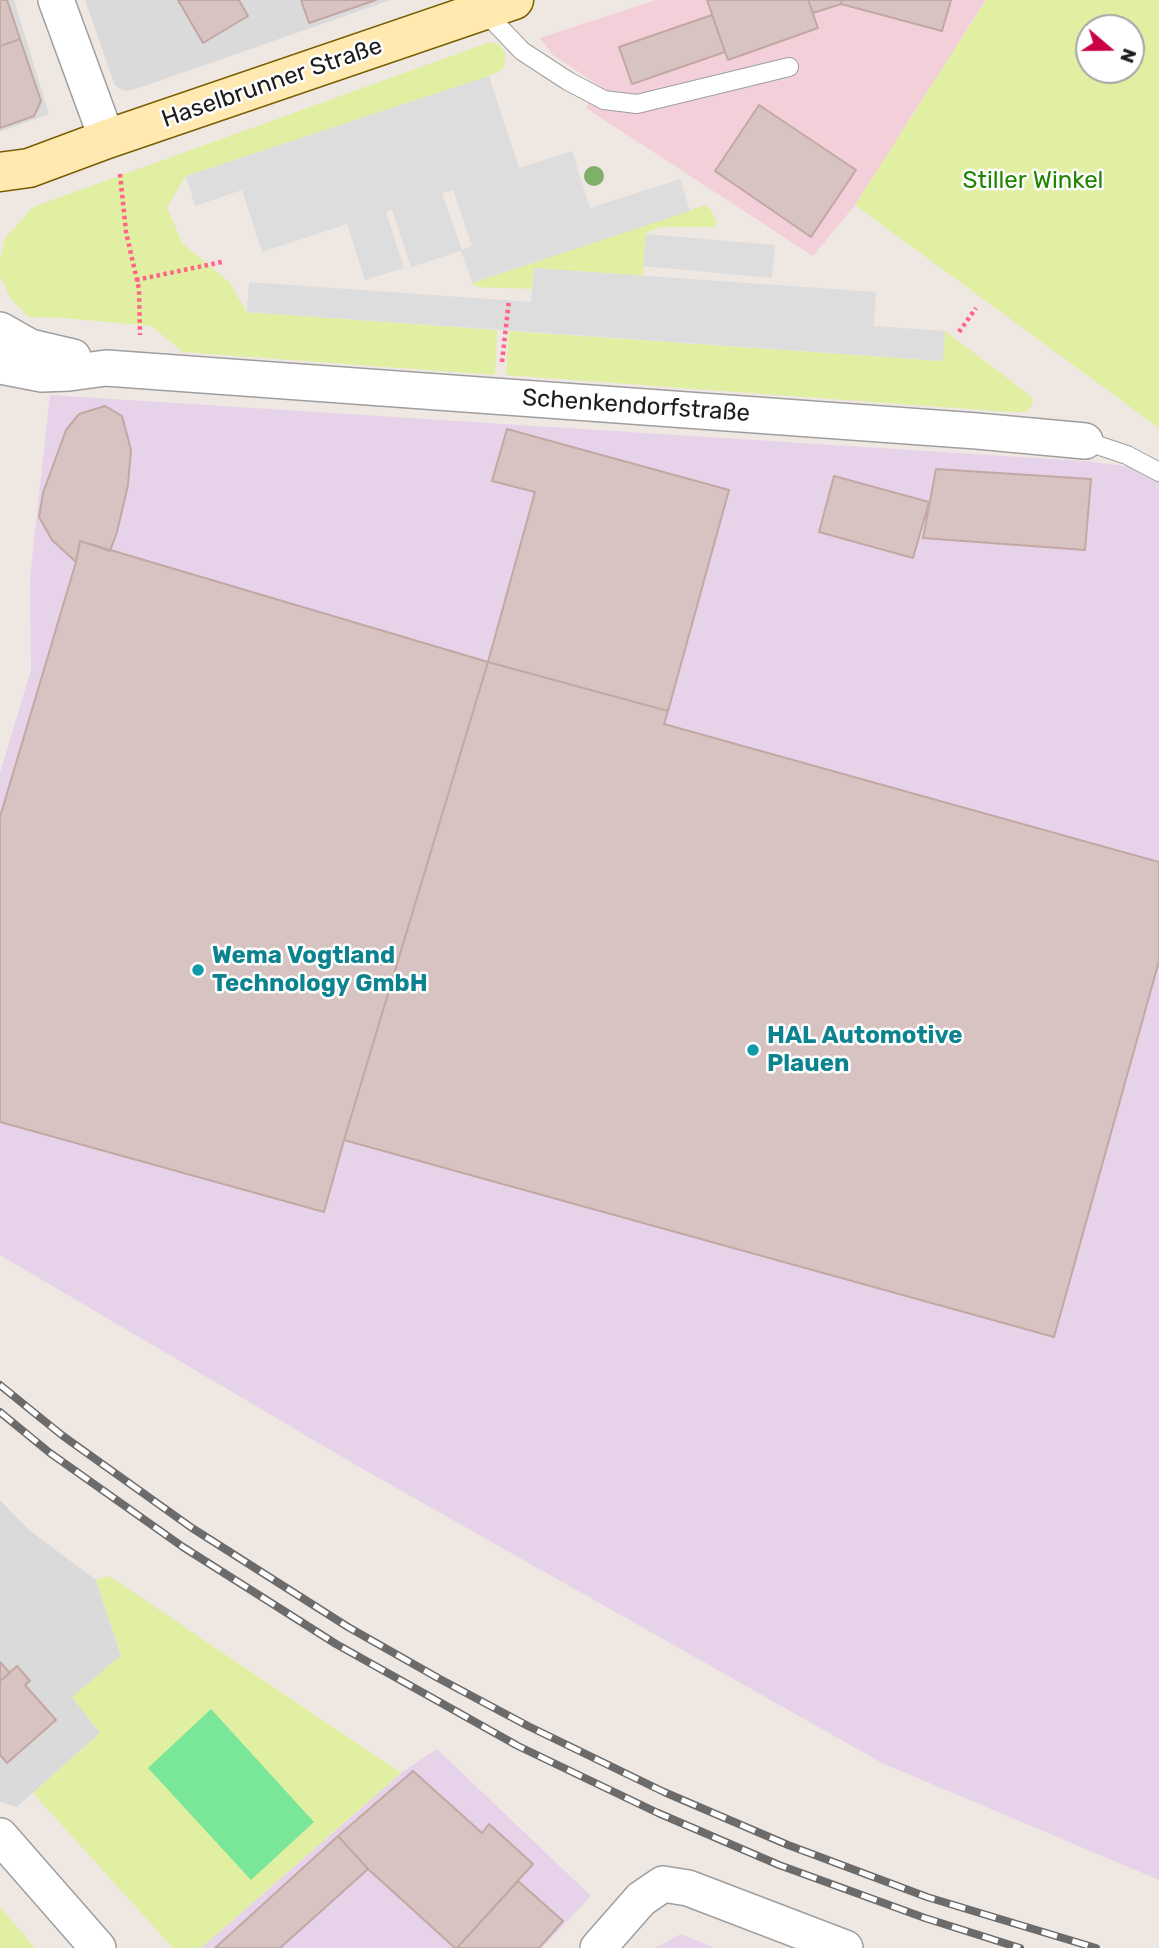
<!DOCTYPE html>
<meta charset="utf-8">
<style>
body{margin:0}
#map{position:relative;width:1159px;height:1948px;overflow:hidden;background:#efe7e2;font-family:Rubik,sans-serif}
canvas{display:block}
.north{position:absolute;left:1075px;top:14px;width:70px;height:70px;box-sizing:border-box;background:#fff;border:2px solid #a5a5a5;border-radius:50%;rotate:110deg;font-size:19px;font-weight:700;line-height:28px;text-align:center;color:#1d1d1d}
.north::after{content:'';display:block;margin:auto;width:24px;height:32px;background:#cb0042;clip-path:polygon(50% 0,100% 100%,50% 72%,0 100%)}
</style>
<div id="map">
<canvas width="1159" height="1948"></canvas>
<div class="north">N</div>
</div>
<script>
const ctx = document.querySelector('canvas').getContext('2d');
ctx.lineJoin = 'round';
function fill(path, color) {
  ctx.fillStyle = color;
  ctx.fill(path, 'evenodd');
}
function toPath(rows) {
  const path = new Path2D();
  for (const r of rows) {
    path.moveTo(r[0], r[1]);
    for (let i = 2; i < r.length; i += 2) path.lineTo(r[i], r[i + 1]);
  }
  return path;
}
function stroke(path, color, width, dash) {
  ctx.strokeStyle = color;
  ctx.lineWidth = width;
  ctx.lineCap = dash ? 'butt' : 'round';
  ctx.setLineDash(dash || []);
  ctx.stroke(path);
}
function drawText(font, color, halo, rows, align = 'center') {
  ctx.font = font + ' Rubik,sans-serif';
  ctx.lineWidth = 5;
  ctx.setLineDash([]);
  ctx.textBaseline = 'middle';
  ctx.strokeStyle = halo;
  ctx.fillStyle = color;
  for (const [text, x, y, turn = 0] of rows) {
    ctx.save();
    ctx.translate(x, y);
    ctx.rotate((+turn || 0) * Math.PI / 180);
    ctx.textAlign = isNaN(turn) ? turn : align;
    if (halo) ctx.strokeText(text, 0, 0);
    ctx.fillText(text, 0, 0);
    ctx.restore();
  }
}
fill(toPath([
 [0,0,14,0,49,114,0,132],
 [85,0,391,0,133,90,125,91,115,86],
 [0,1500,29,1530,96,1580,121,1656,73,1697,100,1733,17,1807,0,1802]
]), '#dbdadb');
fill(toPath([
 [656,0,986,0,855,205,813,256,586,108,600,86,554,56,540,38]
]), '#f2cfd9');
fill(toPath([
 [50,395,1083,461,1159,470,1159,1880,882,1763,361,1468,0,1255,0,773,31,670,30,578],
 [437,1749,591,1896,542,1948,201,1948,401,1773],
 [681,1934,715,1948,655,1948]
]), '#e6d3e9');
fill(toPath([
 [986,0,1159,0,1159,428,855,205],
 [1089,28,1131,28,1131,70,1089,70],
 [490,42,500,45,506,56,503,69,489,76,186,176,167,207,182,243,229,282,247,312,497,330,495,375,183,352,151,326,64,318,29,317,11,299,0,276,0,260,5,238,33,207],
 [705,205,711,210,717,222,714,227,660,227,646,233,643,276,534,268,532,289,477,287,472,283],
 [509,331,942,361,945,331,1031,396,1033,404,1026,412,1010,412,506,375],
 [109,1576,401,1773,201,1948,173,1948,33,1793,100,1733,72,1697,121,1655,96,1580],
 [0,1907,35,1948,0,1948]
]), '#e1efa3');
fill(toPath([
 [211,1709,314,1822,251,1880,148,1768]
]), '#79e698');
fill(toPath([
 [489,76,519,168,572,151,590,208,680,179,690,211,472,283,461,251,411,267,392,209,386,212,404,268,365,280,347,224,262,252,242,190,195,206,186,176],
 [453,190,472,246,462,250,442,193],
 [646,234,775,245,772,278,643,266],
 [534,268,876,292,874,326,945,331,943,361,247,312,249,282,531,302]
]), '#ddd');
const building = toPath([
 [0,0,7,0,20,39,0,46,0,0],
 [178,0,239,0,248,16,203,43,178,0],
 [301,0,376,0,309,23,301,0],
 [707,0,808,0,818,28,728,60,707,0],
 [808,0,842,0,841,4,813,13,808,0],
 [842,0,951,0,942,31,841,4,842,0],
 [712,15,725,52,632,84,619,47,712,15],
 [20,39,41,101,34,116,0,128,0,46,20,39],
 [759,105,856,170,811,237,715,171,759,105],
 [105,406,122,416,131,450,128,485,117,532,110,551,80,541,76,562,52,540,39,517,43,493,66,430,79,414,105,406],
 [507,429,729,490,668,711,488,662,535,492,492,481,507,429],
 [936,469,1091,479,1085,550,923,538,936,469],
 [834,476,929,502,913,558,819,532,834,476],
 [80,541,488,662,344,1140,324,1212,0,1122,0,817,76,562,80,541],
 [488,662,668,711,664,724,1159,862,1159,961,1054,1337,344,1140,488,662],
 [0,1662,10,1673,0,1681,0,1662],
 [17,1666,30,1681,25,1685,56,1720,7,1763,0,1755,0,1681,17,1666],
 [413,1771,482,1833,489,1824,533,1864,457,1948,455,1948,368,1869,338,1836,413,1771],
 [338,1836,368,1869,280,1948,215,1948,338,1836],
 [518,1881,563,1921,539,1948,457,1948,518,1881]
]);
fill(building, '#d7c4c2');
stroke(building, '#c2a7a3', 2);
const lane = toPath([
 [483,10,522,51,568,81,604,100,637,104,789,67],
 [1085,441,1127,455,1159,472]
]);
const street = toPath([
 [56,0,107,139],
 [0,330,30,347,73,357],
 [0,366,42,374,69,373,106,368,977,431,1085,441],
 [0,1836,98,1948],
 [598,1948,641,1899,663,1884,688,1888,845,1948]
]);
const secondary = toPath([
 [0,172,29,168,107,139,514,0]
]);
stroke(lane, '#9e9e9e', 20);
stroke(street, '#9e9e9e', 38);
stroke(secondary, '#795e00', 41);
stroke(toPath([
 [120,174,126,232,139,289,140,335],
 [136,280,222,262],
 [959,332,976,308],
 [502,362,509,300]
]), '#ff6486', 4.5, [3.5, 3.5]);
stroke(lane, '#fff', 18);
stroke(street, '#fff', 35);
stroke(secondary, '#ffe9b1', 38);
const rail = toPath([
 [0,1385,63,1436,192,1528,348,1627,438,1678,528,1726,664,1792,788,1845,927,1897,1096,1948],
 [0,1412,50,1453,183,1547,336,1644,518,1746,658,1813,779,1865,925,1918,1020,1948]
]);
stroke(rail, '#6b6b6b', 8);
stroke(rail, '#fff', 5, [16]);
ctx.fillStyle = '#7eb167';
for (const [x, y] of [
 [594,176]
]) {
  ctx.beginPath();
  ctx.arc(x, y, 10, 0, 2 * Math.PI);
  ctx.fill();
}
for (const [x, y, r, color] of [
 [198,970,7,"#0f9aa8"],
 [753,1050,7,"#0f9aa8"]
]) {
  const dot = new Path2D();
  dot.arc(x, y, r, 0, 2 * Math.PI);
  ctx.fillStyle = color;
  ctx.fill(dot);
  stroke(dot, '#fff', 2.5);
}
drawText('24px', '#1d1d1d', '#fff', [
 ["Haselbrunner Straße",272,83,-19],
 ["Schenkendorfstraße",636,406,4]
]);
drawText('24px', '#218502', '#fff', [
 ["Stiller Winkel",1033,181]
]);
drawText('bold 24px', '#0d838f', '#fff', [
 ["Wema Vogtland",212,956],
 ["Technology GmbH",212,984],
 ["HAL Automotive",767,1036],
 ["Plauen",767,1064]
], 'left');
</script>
